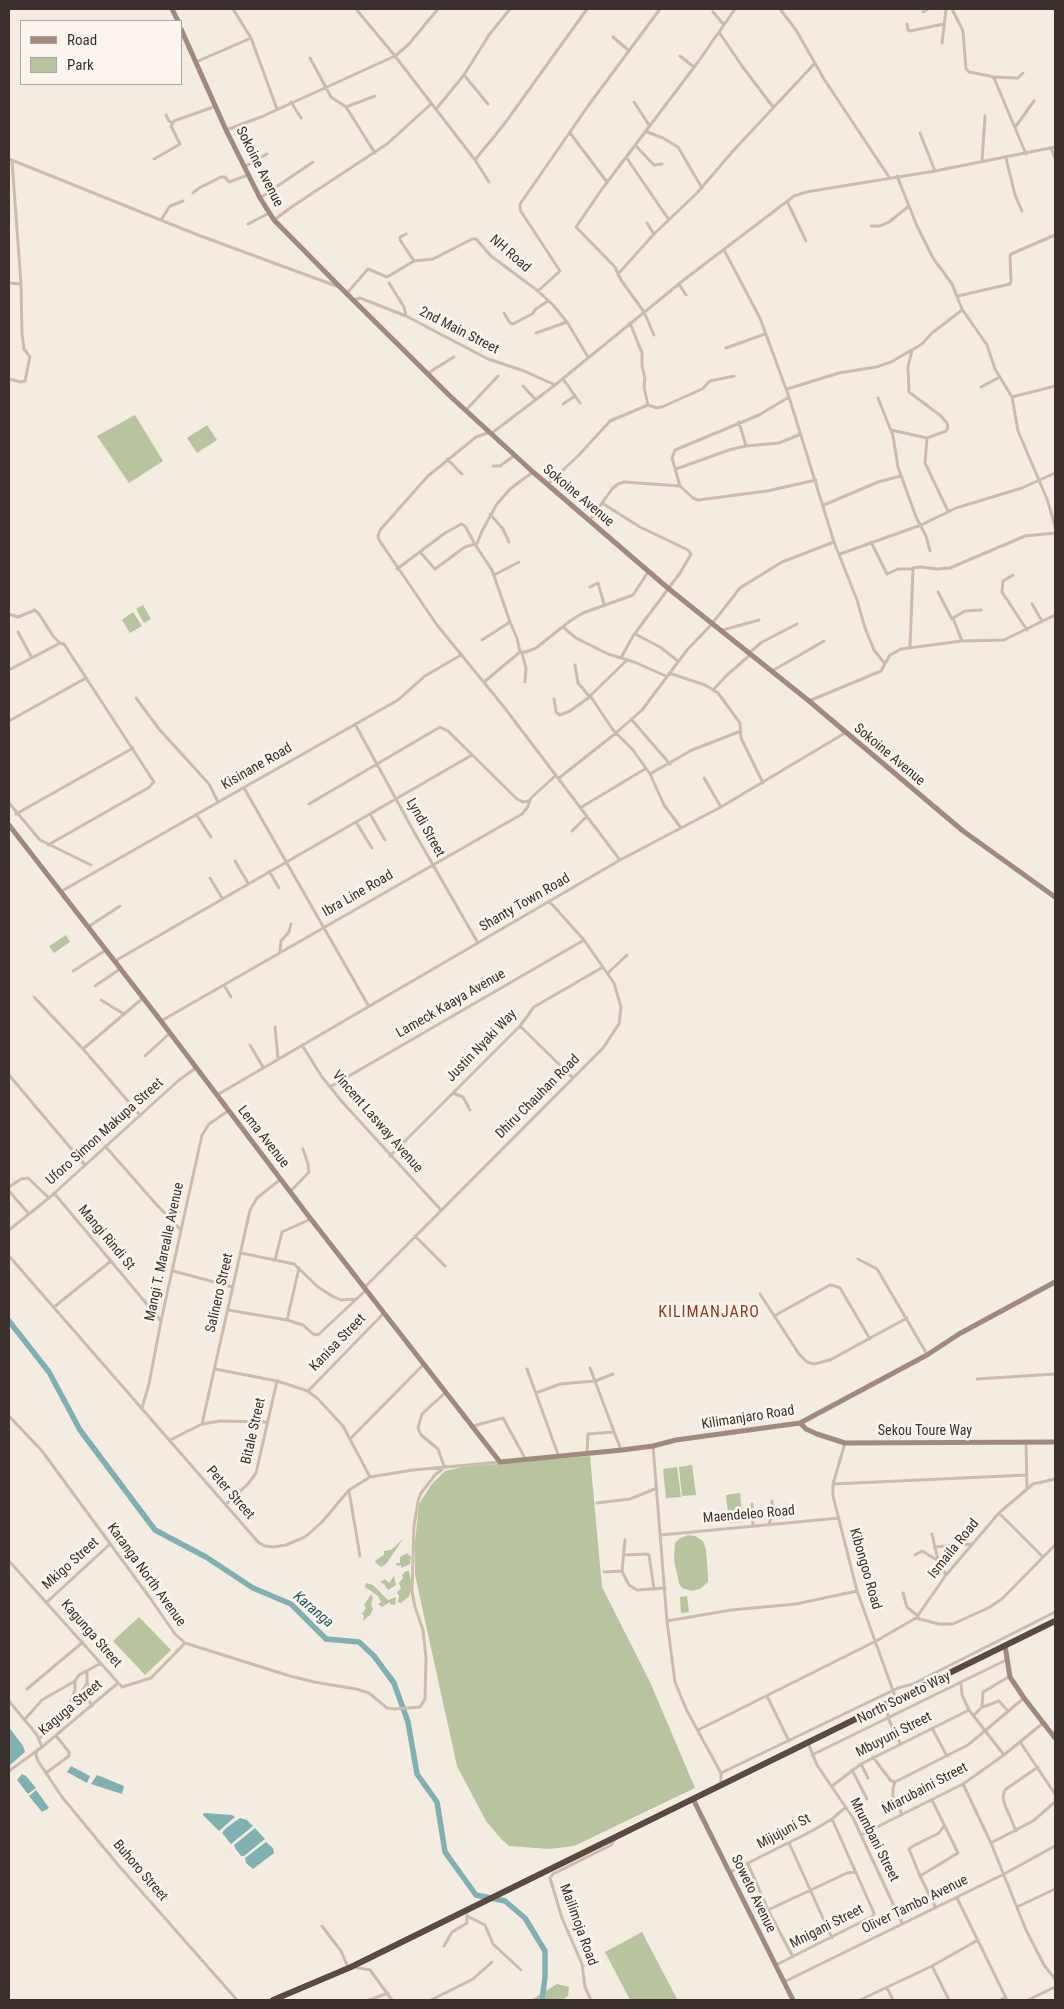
<!DOCTYPE html>
<style>
body{margin:0}
#map{position:relative;width:1064px;height:2009px;overflow:hidden;background:#f4ebe1;font-family:"Roboto Condensed",sans-serif}
canvas{display:block}
.frame{position:absolute;inset:0;border:10px solid #3b302b;pointer-events:none}
.legend{position:absolute;left:20px;top:20px;width:162px;height:65px;box-sizing:border-box;background:#fbf5ee;border:1px solid #aea6a0;margin:0;padding:6px 9px;list-style:none;font-size:15px;color:#3b302b}
.legend li{display:flex;align-items:center;gap:10px;height:25px}
.legend b{width:25px;border:1px solid #aea6a0}
</style>
<div id="map">
<canvas width="1064" height="2009"></canvas>
<div class="frame"></div>
<ul class="legend">
<li><b style="height:6px;background:#a18a7d"></b>Road</li>
<li><b style="height:14px;background:#b8c4a0"></b>Park</li>
</ul>
</div>
<script>
const ctx = document.querySelector('canvas').getContext('2d');
ctx.lineJoin = 'round';
function fill(path, color) {
  ctx.fillStyle = color;
  ctx.fill(path, 'evenodd');
}
function toPath(rows) {
  const path = new Path2D();
  for (const r of rows) {
    path.moveTo(r[0], r[1]);
    for (let i = 2; i < r.length; i += 2) path.lineTo(r[i], r[i + 1]);
  }
  return path;
}
function stroke(path, color, width, dash) {
  ctx.strokeStyle = color;
  ctx.lineWidth = width;
  ctx.lineCap = dash ? 'butt' : 'round';
  ctx.setLineDash(dash || []);
  ctx.stroke(path);
}
function drawText(font, color, halo, rows, align = 'center') {
  ctx.font = font + ' "Roboto Condensed",sans-serif';
  ctx.lineWidth = 5;
  ctx.setLineDash([]);
  ctx.textBaseline = 'middle';
  ctx.strokeStyle = halo;
  ctx.fillStyle = color;
  for (const [text, x, y, turn = 0] of rows) {
    ctx.save();
    ctx.translate(x, y);
    ctx.rotate((+turn || 0) * Math.PI / 180);
    ctx.textAlign = isNaN(turn) ? turn : align;
    if (halo) ctx.strokeText(text, 0, 0);
    ctx.fillText(text, 0, 0);
    ctx.restore();
  }
}
fill(toPath([
 [135,415,163,461,129,483,97,436],
 [207,425,217,440,197,453,187,438],
 [143,605,151,619,144,623,136,609],
 [133,612,142,626,130,633,122,620],
 [66,935,70,942,54,953,49,946],
 [590,1456,602,1587,650,1682,695,1788,574,1846,549,1849,509,1846,502,1840,486,1821,457,1766,415,1575,415,1542,419,1504,431,1485,445,1471,462,1467],
 [692,1465,696,1495,682,1496,679,1467],
 [677,1467,681,1497,666,1498,663,1469],
 [740,1493,743,1522,729,1523,726,1495],
 [688,1535,695,1536,703,1541,706,1550,708,1576,708,1582,700,1589,692,1591,682,1588,679,1583,674,1560,675,1543,679,1539],
 [403,1539,386,1564,381,1567,375,1562,376,1560,384,1555,384,1551,391,1550],
 [407,1553,411,1557,410,1564,401,1568,401,1565,397,1566,396,1563,400,1563,400,1557],
 [406,1571,409,1571,412,1587,409,1596,401,1603,398,1602,399,1596,397,1593,401,1588,399,1583,403,1578,402,1575],
 [394,1576,396,1585,388,1590,384,1584,380,1582,385,1579,389,1583],
 [366,1583,373,1585,388,1600,396,1597,395,1605,390,1604,390,1602,382,1607,378,1604,381,1602,378,1596,365,1587],
 [371,1594,373,1598,371,1605,373,1609,370,1615,363,1621,364,1616,362,1614,366,1608,364,1605],
 [687,1596,689,1612,681,1613,680,1597],
 [139,1617,171,1650,145,1675,113,1641],
 [642,1932,677,1999,674,2000,630,2000,605,1952],
 [557,1984,569,1987,568,1996,562,2000,531,2000]
]), '#b8c4a0');
fill(toPath([
 [9,1727,23,1746,25,1752,9,1766],
 [71,1766,90,1776,87,1783,67,1772],
 [22,1774,26,1776,36,1788,28,1794,17,1780],
 [97,1775,124,1786,122,1794,91,1784],
 [36,1790,49,1808,42,1812,29,1796],
 [204,1813,232,1815,235,1817,219,1831,203,1815],
 [240,1818,247,1820,253,1826,231,1844,222,1833,226,1828],
 [255,1828,265,1839,244,1856,241,1856,235,1848,234,1845],
 [266,1842,273,1848,274,1853,253,1869,246,1863,245,1858]
]), '#7fb0b2');
stroke(toPath([
 [9,1321,49,1372,80,1430,155,1530,206,1557,253,1588,291,1604,326,1639,359,1642,374,1656,394,1683,408,1722,417,1774,437,1802,445,1852,476,1895,505,1901,525,1918,545,1951,545,1977,542,2000]
]), '#7fb0b2', 5.5);
stroke(toPath([
 [233,9,251,38,277,109],
 [356,9,395,56,408,45,438,9],
 [780,9,796,30,824,79,889,177],
 [952,9,963,31,966,69,969,72,990,76,994,78,1026,154],
 [713,12,724,25],
 [923,12,928,9],
 [907,24,908,30,910,31,944,24],
 [719,32,742,66,773,107],
 [613,37,628,50],
 [942,43,946,9],
 [680,56,694,67],
 [310,58,331,97,346,107,375,153],
 [196,62,251,38],
 [464,75,488,104],
 [994,77,1018,78,1023,73],
 [291,102,301,118],
 [634,102,649,125],
 [346,107,375,96],
 [436,109,464,75,489,35,510,9],
 [166,115,169,121,173,123],
 [1016,126,1034,101],
 [226,130,261,117,395,56,475,160,489,182],
 [645,131,663,138,678,147,702,188],
 [570,133,607,182],
 [920,133,935,171],
 [635,145,654,165,662,164],
 [1051,148,1055,158],
 [626,157,669,220],
 [1006,158,1015,195,1022,211],
 [9,159,198,235,339,287],
 [154,159,180,144,171,126,174,121,216,106],
 [475,160,505,123,587,9],
 [982,162,985,116],
 [244,167,267,154],
 [897,176,917,226,933,258,952,284,962,309,987,345,995,369,1012,397,1018,431,1047,499,1055,526],
 [193,193,199,188,221,177,225,177,229,182,248,175],
 [260,198,313,162],
 [787,201,806,241],
 [161,220,170,206,183,201],
 [274,220,293,206,387,144,431,104],
 [647,223,654,234],
 [248,224,269,213],
 [871,226,880,226,889,222,909,206],
 [406,234,400,237,400,240,414,261],
 [724,250,760,318,789,397,834,542,857,600,865,628,874,650,885,664],
 [618,274,654,234,697,193,733,151,815,63],
 [9,283,21,284],
 [389,283,404,307,406,316],
 [679,284,686,295],
 [538,291,560,271,520,210,520,204,588,106,660,9],
 [347,293,368,269,387,277,414,261,433,259,472,239,476,239,491,256,538,291,553,305,567,322,588,357],
 [958,296,1010,284,1011,281,1010,257,1011,254,1055,235],
 [354,300,360,298,406,316,488,359,524,371,555,385],
 [504,313,510,323,513,324,532,314,536,309,548,301],
 [630,323,642,353,642,366,645,378,644,387,648,405],
 [536,333,567,322],
 [654,335,644,312,621,280,615,267,576,227,602,189,698,62,735,9],
 [726,348,765,334],
 [428,373,454,357],
 [9,379,21,382,25,381,30,357,24,349,22,334,21,284,12,161],
 [563,379,580,403],
 [523,386,536,400],
 [981,387,1000,377],
 [787,389,839,373,876,367,891,362,922,344,932,333,962,310],
 [1012,397,1055,386],
 [878,398,893,436,898,467,916,517,926,536,930,551],
 [563,404,575,396],
 [466,410,498,376],
 [739,422,746,446],
 [891,430,927,438,946,431,948,428,947,423,941,416,909,392,908,367,912,350],
 [490,432,476,437,428,476,380,530,378,536,379,540,437,625,504,707,620,860],
 [492,433,555,385,685,279,794,196,806,192,935,171,1055,147],
 [927,438,925,463,948,511],
 [447,459,462,474],
 [493,466,500,466,515,455],
 [676,469,729,450,746,446,779,443,801,434],
 [548,484,579,455,610,421,648,405,657,408,662,407,702,389,710,381,734,376],
 [680,486,672,458,675,450,759,415,789,397],
 [602,503,640,527,688,550,691,554,680,573,633,636,621,658],
 [824,505,878,482,901,476],
 [490,514,503,529,509,542],
 [590,520,612,489,618,484,624,482,680,486,693,498,698,500,767,491,816,480],
 [871,542,887,574,898,569,913,569,910,647],
 [420,552,435,569,465,547,475,544],
 [840,554,921,525,956,508,1022,488,1055,473],
 [913,568,921,567,937,569,950,568,1025,536,1055,533],
 [397,569,445,533,461,524,465,526,476,546],
 [494,575,519,562],
 [1013,575,1003,581,1002,592,1027,630],
 [590,587,598,583,604,604],
 [938,592,952,619],
 [1032,604,1042,621],
 [9,614,18,617,35,610,39,614,53,636,60,643],
 [563,627,576,638,608,654,634,662,666,676],
 [723,630,759,620],
 [18,632,32,658],
 [635,634,660,647,678,661],
 [482,640,510,622],
 [962,641,953,618,965,611,981,610],
 [520,652,526,652,536,648,570,621,583,613,633,595,648,572],
 [522,653,526,668,525,682],
 [749,653,762,642,797,624],
 [627,660,591,695,591,697,613,730,633,750,650,774,692,750,741,731],
 [575,665,578,683,590,697],
 [9,670,60,643,64,644,154,782,148,788,48,845],
 [772,671,824,641],
 [669,673,705,685,718,693,740,723,741,738,763,783],
 [484,682,520,652,517,638,510,622,492,570,476,546,482,531,497,504,510,489,533,472],
 [714,689,726,676,750,655],
 [136,698,159,729,209,784,218,802],
 [554,699,556,712,560,715,570,711,591,696],
 [809,701,881,671,890,655,901,649,962,641,1004,640,1055,615],
 [631,719,670,764],
 [9,721,86,678],
 [355,724,414,832,478,943],
 [650,774,664,805,681,828],
 [559,778,616,733,642,710,687,650,711,625,740,588,782,562,834,542],
 [704,778,721,807],
 [244,788,368,1005],
 [9,803,40,840,91,865],
 [309,804,440,727,448,731,517,799,523,802,529,801],
 [580,808,645,769],
 [16,814,133,748],
 [196,814,211,837],
 [370,814,385,840],
 [356,822,372,848],
 [572,831,587,816],
 [235,861,248,883],
 [269,871,279,888],
 [210,878,222,898],
 [60,892,398,700,425,676,461,655],
 [88,927,120,906],
 [280,952,281,941,289,932,291,924],
 [115,961,472,755],
 [73,971,106,950],
 [608,973,627,955],
 [224,985,231,997],
 [95,986,120,969],
 [34,997,83,1049,140,1115],
 [101,1000,124,1014],
 [161,1021,522,814,527,808,531,798,556,775],
 [520,1026,573,1078],
 [275,1027,278,1058],
 [250,1045,263,1067],
 [302,1045,322,1077,344,1104,441,1210],
 [83,1049,143,998],
 [145,1056,170,1033],
 [9,1075,84,1164],
 [330,1087,584,940],
 [453,1093,463,1097,470,1110],
 [217,1095,620,860,721,807,845,733],
 [105,1146,156,1204,181,1230],
 [390,1156,520,1026,534,1007,603,967],
 [9,1187,21,1179,28,1178,49,1198],
 [9,1191,29,1214],
 [290,1192,309,1172,308,1164,303,1149],
 [54,1193,161,1321],
 [9,1230,49,1198,179,1080,196,1068],
 [415,1236,445,1266],
 [241,1253,294,1264,318,1287,332,1296,341,1300,356,1299],
 [9,1256,197,1472,259,1543,265,1546,273,1547,286,1545,305,1537,322,1522,349,1490,370,1477,413,1470,500,1462],
 [858,1259,877,1269,927,1354],
 [275,1260,282,1232,311,1219],
 [173,1271,233,1287],
 [365,1287,603,1048,619,1024,621,1007,614,983,584,940,549,901],
 [760,1294,799,1354,807,1362,814,1364,830,1360,907,1318],
 [54,1307,111,1261],
 [228,1310,287,1320,303,1325,313,1334,318,1335,366,1290],
 [774,1316,830,1285,835,1286,840,1288,870,1339],
 [287,1320,299,1268],
 [590,1368,621,1450],
 [215,1369,277,1381,308,1391,318,1399,343,1426,370,1477],
 [527,1369,559,1457],
 [977,1379,1055,1374],
 [308,1391,384,1313],
 [536,1393,560,1384,595,1381,613,1374],
 [142,1408,149,1384,161,1321,202,1135,209,1124,228,1111],
 [9,1416,42,1451,150,1598,175,1634,185,1643,290,1676,314,1682,356,1689,369,1693,387,1708,394,1709,420,1707,425,1699,426,1658,423,1630,415,1607,412,1592,414,1526,418,1501,421,1493,435,1475,446,1466],
 [202,1424,250,1210,257,1198,281,1179],
 [473,1426,503,1418,526,1460],
 [351,1438,423,1365],
 [170,1440,202,1424,220,1421,267,1422],
 [1026,1442,1027,1488],
 [845,1443,833,1484,833,1496,857,1591,896,1699],
 [653,1446,667,1621,675,1682,687,1711,721,1773,721,1783],
 [587,1453,588,1434,614,1432],
 [444,1466,438,1449,421,1435,418,1428,422,1414,446,1392],
 [833,1484,1027,1475],
 [349,1491,360,1556],
 [597,1503,630,1499,657,1488],
 [226,1504,248,1484,256,1473,277,1381],
 [752,1504,753,1526],
 [999,1513,1043,1557],
 [769,1524,773,1512,772,1501],
 [932,1534,938,1560,946,1575],
 [661,1535,839,1518],
 [625,1540,622,1571,629,1585,637,1590,665,1588],
 [934,1547,971,1544],
 [624,1555,646,1554,649,1555,654,1589],
 [915,1555,922,1551,937,1560],
 [9,1561,122,1687,151,1678,185,1643],
 [604,1572,622,1571],
 [903,1593,907,1607,918,1616],
 [47,1602,110,1544],
 [916,1618,939,1624,953,1624,990,1607,1003,1598,1055,1545],
 [667,1621,731,1610,796,1604,857,1591],
 [961,1683,962,1695,969,1710,1004,1755],
 [88,1684,91,1692,88,1699,92,1706],
 [27,1689,83,1642],
 [767,1696,789,1741],
 [9,1701,37,1735,42,1747],
 [887,1704,888,1718,900,1743],
 [79,1705,80,1695,87,1683,87,1671],
 [983,1707,999,1701,1008,1711],
 [974,1715,982,1707,983,1692,1010,1676],
 [25,1719,42,1700,75,1681,79,1675,101,1663],
 [932,1728,947,1756],
 [698,1730,876,1641,916,1618,946,1575,999,1513,1033,1484,1055,1479],
 [39,1739,66,1713,75,1690,75,1681],
 [1020,1742,1055,1794],
 [808,1743,817,1765,853,1818,902,1923],
 [37,1750,36,1755,38,1761,62,1797,119,1866,237,2000],
 [812,1755,1006,1660],
 [873,1757,891,1781,895,1782,968,1745,1024,1698],
 [861,1764,868,1778],
 [852,1770,867,1799],
 [9,1771,42,1747,118,1683],
 [46,1773,69,1756,69,1752,56,1736],
 [721,1773,898,1688,913,1684,1055,1612],
 [895,1782,893,1788,893,1796,902,1814],
 [963,1784,991,1843,1026,1930,1044,1965,1055,1979],
 [832,1786,861,1764,969,1710],
 [1016,1831,1005,1805,1003,1798,1004,1792,1006,1789,1038,1767],
 [861,1835,963,1784,1004,1755,1043,1723],
 [789,1843,832,1938],
 [991,1843,1033,1821,1055,1802],
 [748,1864,768,1910,793,1957],
 [730,1872,812,1831,832,1819,846,1807],
 [920,1876,958,1853,932,1800],
 [957,1898,1007,2000],
 [1017,1907,1055,1889],
 [936,1908,920,1876,909,1849,913,1846,939,1833,944,1826],
 [768,1910,847,1873,856,1872],
 [467,1916,485,1925,493,1944,521,1970],
 [322,1926,341,1951,348,1967],
 [444,1946,452,1932,467,1923,467,1915],
 [776,1965,873,1916,874,1913,832,1819],
 [932,1966,949,2000],
 [354,1967,370,1970,392,2000],
 [784,1982,1004,1874,1055,1846],
 [887,1988,893,2000],
 [369,2000,388,1993],
 [431,2000,473,1979,492,1962],
 [591,2000,585,1987,582,1964,562,1918,550,1878,553,1874,611,1845,616,1838],
 [860,2000,932,1966,978,1940],
 [1000,2000,1006,1997],
 [1028,2000,1055,1987]
]), '#cdbbac', 3);
stroke(toPath([
 [172,9,178,21],
 [181,29,226,130,260,198,274,220,341,288,450,396,533,472,669,589,809,701,963,831,1055,897],
 [9,825,161,1021,307,1214,500,1462,622,1450,653,1446,676,1440,800,1423,927,1355,959,1334,1055,1282],
 [800,1423,806,1429,817,1434,845,1443,1055,1442],
 [1005,1646,1010,1677,1024,1698,1055,1738],
 [693,1799,793,2000]
]), '#a18a7d', 5);
stroke(toPath([
 [273,2000,351,1967,1055,1621]
]), '#5c4a42', 6);
drawText('14px', '#3b302b', '#fbf5ee', [
 ["Sokoine Avenue",259,167,63],
 ["NH Road",510,254,41],
 ["2nd Main Street",459,331,27],
 ["Sokoine Avenue",578,496,40],
 ["Sokoine Avenue",889,755,40],
 ["Kisinane Road",257,767,-30],
 ["Lyndi Street",425,828,61],
 ["Ibra Line Road",358,894,-30],
 ["Shanty Town Road",525,903,-30],
 ["Lameck Kaaya Avenue",451,1004,-30],
 ["Justin Nyaki Way",482,1046,-46],
 ["Dhiru Chauhan Road",538,1097,-45],
 ["Vincent Lasway Avenue",377,1122,49],
 ["Uforo Simon Makupa Street",105,1132,-42],
 ["Lema Avenue",263,1137,52],
 ["Mangi Rindi St",106,1238,50],
 ["Mangi T. Marealle Avenue",165,1252,-78],
 ["Salinero Street",220,1293,-77],
 ["Kanisa Street",338,1343,-46],
 ["Kilimanjaro Road",748,1418,-9],
 ["Bitale Street",254,1431,-77],
 ["Sekou Toure Way",925,1431],
 ["Peter Street",230,1493,49],
 ["Maendeleo Road",749,1515,-5],
 ["Ismaila Road",954,1549,-51],
 ["Mkigo Street",71,1564,-42],
 ["Kibongoo Road",865,1569,74],
 ["Karanga North Avenue",146,1575,54],
 ["Kagunga Street",91,1634,49],
 ["North Soweto Way",904,1698,-26],
 ["Kaguga Street",71,1708,-40],
 ["Mbuyuni Street",894,1735,-27],
 ["Miarubaini Street",925,1789,-28],
 ["Mijujuni St",784,1832,-28],
 ["Mrumbani Street",874,1840,63],
 ["Buhoro Street",140,1871,49],
 ["Soweto Avenue",753,1894,64],
 ["Oliver Tambo Avenue",915,1905,-26],
 ["Mailimoja Road",578,1925,70],
 ["Mnigani Street",827,1927,-27]
]);
drawText('italic 15px', '#1f5a5e', '#fbf5ee', [
 ["Karanga",313,1610,40]
]);
ctx.letterSpacing = '1px';
drawText('16px', '#8c3b22', '#fbf5ee', [
 ["KILIMANJARO",709,1313]
]);
ctx.letterSpacing = '0px';
</script>
